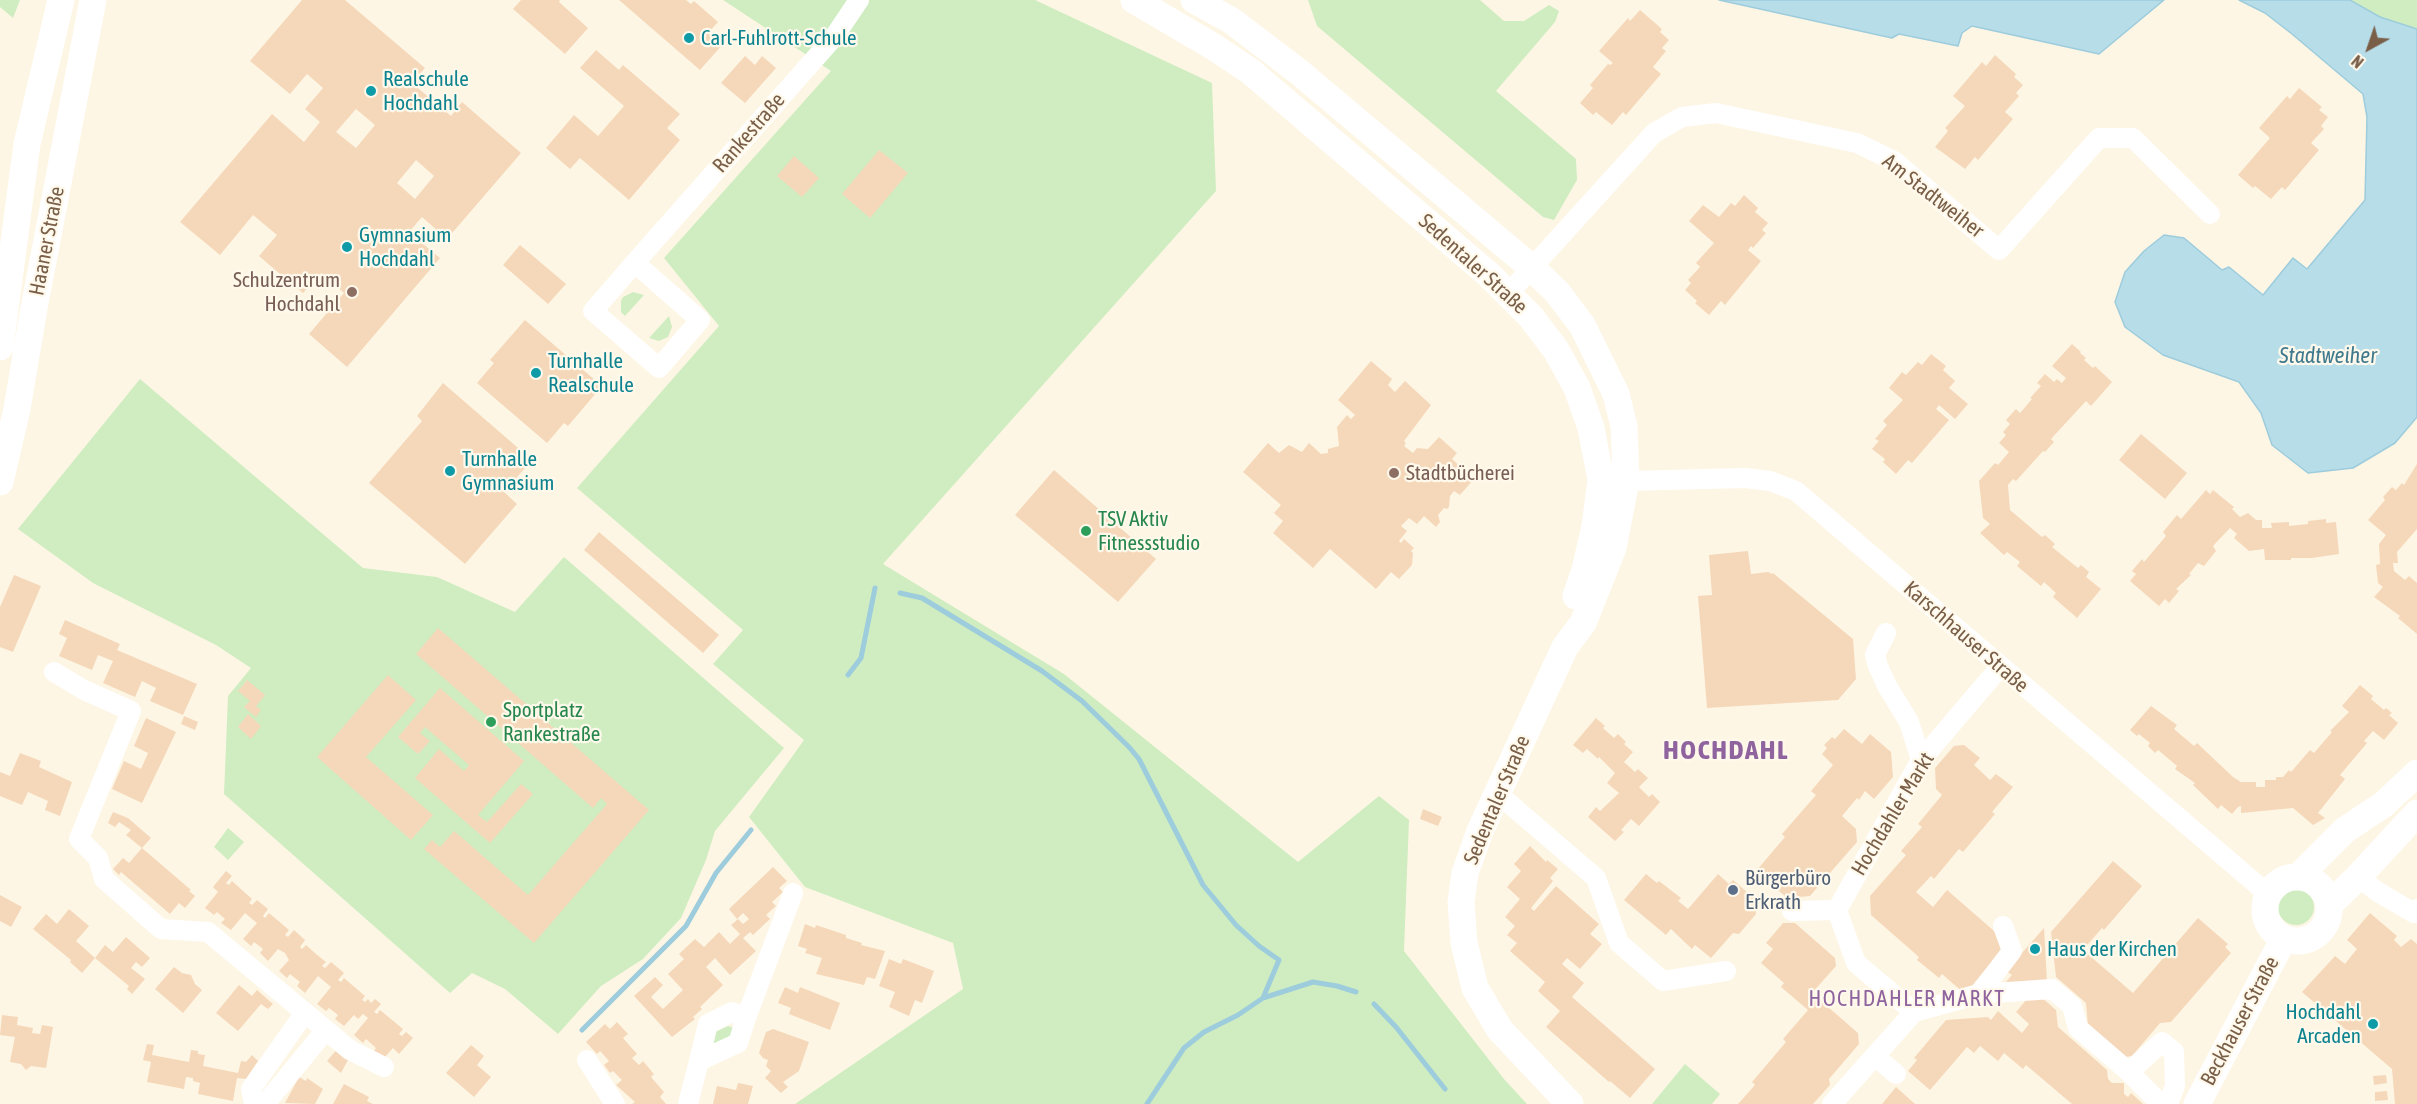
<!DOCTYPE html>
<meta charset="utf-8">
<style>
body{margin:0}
#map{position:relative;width:2417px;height:1104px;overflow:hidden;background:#fef6e4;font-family:"Asap Condensed",sans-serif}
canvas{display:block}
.north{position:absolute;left:2339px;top:18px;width:60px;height:60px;-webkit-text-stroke:4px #fff9ec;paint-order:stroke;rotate:220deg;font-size:16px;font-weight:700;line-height:24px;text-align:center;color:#795e48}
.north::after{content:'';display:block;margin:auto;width:21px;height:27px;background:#795e48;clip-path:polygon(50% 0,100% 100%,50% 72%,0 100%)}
</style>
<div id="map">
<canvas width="2417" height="1104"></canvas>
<div class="north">N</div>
</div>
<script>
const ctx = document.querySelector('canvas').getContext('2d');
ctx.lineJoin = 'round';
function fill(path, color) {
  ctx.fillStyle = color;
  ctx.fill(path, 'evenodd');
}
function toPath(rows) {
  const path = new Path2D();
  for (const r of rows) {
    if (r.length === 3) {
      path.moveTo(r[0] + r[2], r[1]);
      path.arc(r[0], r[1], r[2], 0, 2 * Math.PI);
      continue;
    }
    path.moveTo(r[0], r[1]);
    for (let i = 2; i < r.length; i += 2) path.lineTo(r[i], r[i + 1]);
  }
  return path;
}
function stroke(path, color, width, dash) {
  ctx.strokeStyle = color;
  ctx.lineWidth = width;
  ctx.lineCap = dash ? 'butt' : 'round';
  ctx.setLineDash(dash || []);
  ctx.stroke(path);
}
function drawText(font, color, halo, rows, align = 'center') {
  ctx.font = font + ' "Asap Condensed",sans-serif';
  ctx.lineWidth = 4.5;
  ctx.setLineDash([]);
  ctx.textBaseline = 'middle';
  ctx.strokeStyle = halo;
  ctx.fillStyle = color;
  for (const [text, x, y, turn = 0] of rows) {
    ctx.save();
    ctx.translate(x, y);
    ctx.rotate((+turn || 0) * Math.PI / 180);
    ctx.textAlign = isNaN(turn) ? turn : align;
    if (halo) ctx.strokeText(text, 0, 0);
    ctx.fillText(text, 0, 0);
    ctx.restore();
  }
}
fill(toPath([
 [0,0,20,0,13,18,0,7],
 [723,0,1035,0,1212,83,1216,191,883,564,1064,674,1298,862,1379,796,1409,820,1404,951,1504,1079,1527,1104,795,1104,963,989,953,943,805,887,749,817,804,740,713,664,743,630,577,488,719,326,664,258,831,71],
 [1308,0,1480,0,1504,21,1524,21,1549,5,1559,11,1555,22,1496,91,1576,159,1577,180,1554,220,1543,217,1317,26],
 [2350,0,2417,0,2417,29,2380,17],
 [633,292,644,295,625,316,621,312,621,301,623,297],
 [669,316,672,327,668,337,659,341,649,338],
 [140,379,363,568,437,577,515,612,564,557,784,748,715,831,706,860,681,918,643,959,601,986,558,1034,505,989,472,973,450,993,224,794,228,696,251,668,216,645,93,583,18,529],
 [228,828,244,842,228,860,214,847],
 [2296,907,18],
 [728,1026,736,1029,732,1039,710,1049,711,1034],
 [1685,1064,1720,1094,1712,1104,1652,1104]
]), '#cfedc1');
const water = toPath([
 [1719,0,2164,0,2099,54,1972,26,1962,33,1958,46,1899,34,1892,38,1719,0],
 [2239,0,2350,0,2380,17,2417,29,2417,417,2395,443,2353,468,2308,473,2272,445,2261,413,2239,382,2163,355,2125,327,2115,302,2125,272,2144,251,2164,235,2184,238,2222,270,2229,267,2263,295,2293,258,2307,269,2365,200,2367,117,2363,94,2292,34,2265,13,2239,0]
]);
fill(water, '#b7dde9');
stroke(water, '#9dccdc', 1.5);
stroke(toPath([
 [900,593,922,598,1042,671,1082,701,1129,747,1139,759,1203,885,1236,925,1259,946,1279,960,1263,998],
 [848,675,861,658,875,588],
 [1374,1004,1396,1027,1445,1089],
 [582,1030,686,926,716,873,751,830],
 [1147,1104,1184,1048,1204,1032,1238,1015,1263,998,1313,982,1337,986,1356,992]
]), '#9dccdc', 5);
fill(toPath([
 [302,0,345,0,425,68,412,83,451,116,462,102,521,153,447,239,422,217,409,232,440,258,347,367,309,334,344,293,321,273,303,293,280,274,259,256,277,235,253,215,220,255,180,222,272,114,304,142,320,122,305,109,323,88,307,74,290,94,250,61],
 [356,109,375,125,356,148,336,132],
 [416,160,434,176,415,199,397,183],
 [521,0,560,0,559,2,588,28,565,54,513,9],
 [619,0,686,0,691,4,694,1,718,22,709,32,723,44,700,70],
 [1640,10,1662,29,1660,32,1669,40,1662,48,1666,51,1653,67,1661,74,1626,115,1623,112,1612,125,1596,112,1593,115,1580,103,1593,88,1590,85,1608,64,1610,65,1613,63,1599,51,1628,18,1630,21],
 [596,50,619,70,623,65,680,114,667,128,680,140,629,200,580,158,570,169,546,148,574,115,598,136,624,106,580,68],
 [1995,55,2016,74,2014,77,2023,85,2016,93,2019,96,2005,112,2013,119,1978,160,1975,157,1965,169,1935,147,1948,131,1945,128,1965,106,1953,96,1982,62,1986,66],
 [745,56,755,65,762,56,776,68,745,103,721,83],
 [2299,88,2322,107,2319,110,2328,117,2321,126,2324,129,2311,143,2319,150,2285,190,2282,187,2271,199,2255,186,2253,188,2238,175,2270,138,2259,128,2287,96,2290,99],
 [879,150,908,173,870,218,842,194],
 [794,156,819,178,802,197,777,176],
 [1744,195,1758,208,1755,212,1768,223,1762,230,1766,233,1753,248,1751,246,1748,250,1761,261,1725,305,1721,301,1709,315,1695,303,1697,301,1685,290,1691,283,1688,280,1700,267,1696,263,1714,243,1689,221,1703,205,1719,217,1731,203,1735,206],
 [520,245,566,284,548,304,503,265],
 [525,320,602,386,568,426,564,423,547,443,477,383,494,363,490,360],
 [2072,344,2081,352,2080,353,2086,358,2084,360,2093,368,2095,366,2112,382,2091,406,2086,401,2051,439,2054,442,2045,452,2043,451,2016,481,2013,479,2008,485,2010,510,2042,537,2045,535,2055,544,2052,547,2078,568,2081,565,2089,572,2086,577,2101,589,2077,618,2053,597,2056,593,2044,582,2041,586,2017,566,2020,562,2007,552,2004,555,1980,533,1990,524,1983,518,1979,481,1995,463,1998,465,2009,452,1999,443,2006,435,2003,432,2010,424,2006,420,2016,409,2020,413,2032,399,2030,398,2041,386,2037,383,2045,374,2054,382,2057,379,2062,383,2066,378,2052,366],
 [1931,354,1946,366,1943,370,1955,381,1949,388,1968,404,1955,419,1939,405,1936,409,1949,420,1912,463,1908,460,1896,474,1883,462,1885,459,1872,449,1879,441,1875,439,1887,425,1883,421,1903,400,1889,388,1902,372,1906,375,1918,362,1922,365],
 [1371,361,1392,379,1388,385,1395,392,1405,381,1431,405,1404,441,1406,443,1404,446,1413,453,1417,448,1428,449,1439,437,1457,453,1452,459,1474,479,1460,495,1454,491,1450,496,1449,507,1447,509,1444,508,1438,515,1440,522,1436,527,1424,516,1417,524,1409,518,1401,526,1407,531,1399,541,1401,543,1404,539,1414,548,1411,551,1413,553,1412,565,1399,579,1391,572,1376,589,1330,549,1313,568,1273,533,1283,521,1274,513,1281,505,1243,472,1268,443,1279,453,1289,445,1302,452,1309,443,1321,454,1328,453,1328,449,1339,446,1337,427,1347,415,1351,419,1355,415,1338,400],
 [443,383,532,460,504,492,517,504,465,564,369,483,422,421,417,416],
 [2141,434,2187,473,2165,499,2119,460],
 [2417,464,2417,529,2397,552,2398,563,2393,563,2394,571,2405,580,2409,576,2417,583,2417,634,2398,618,2400,616,2374,597,2383,587,2378,583,2376,565,2380,564,2379,544,2386,535,2368,520,2385,500,2383,497,2392,487,2396,490,2402,483,2404,485],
 [1054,470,1156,559,1118,602,1015,515],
 [2206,490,2210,494,2213,490,2234,507,2232,509,2240,517,2248,513,2256,520,2262,520,2262,528,2272,528,2271,523,2289,522,2289,526,2308,524,2308,521,2326,519,2326,523,2336,522,2339,554,2312,558,2291,558,2291,560,2265,560,2264,549,2249,551,2234,538,2237,534,2230,528,2213,546,2216,551,2204,566,2198,563,2189,574,2191,575,2176,589,2179,591,2169,603,2165,599,2159,606,2130,581,2136,574,2132,571,2142,559,2144,562,2166,536,2163,532,2177,515,2181,519],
 [599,532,719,635,703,653,584,550],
 [1748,551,1751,574,1768,572,1772,574,1773,573,1853,639,1856,679,1838,700,1707,708,1698,596,1712,595,1709,555],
 [14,575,41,586,13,652,0,647,0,607],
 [65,620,120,644,117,650,197,684,183,715,150,701,156,688,142,681,135,697,103,683,113,661,98,655,92,670,59,656,67,638,59,634],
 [438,628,649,810,534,943,424,849,432,840,440,847,454,831,528,895,607,804,601,798,593,808,416,654],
 [388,675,416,700,366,757,433,815,411,840,317,757],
 [247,680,265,695,256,706,261,710,256,717,244,707,250,701,238,691],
 [2360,685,2373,696,2371,699,2384,710,2386,708,2392,713,2389,715,2398,723,2384,740,2373,731,2364,741,2367,743,2340,775,2345,779,2318,813,2325,818,2313,825,2293,808,2241,813,2241,806,2238,807,2232,814,2221,805,2218,809,2193,785,2195,783,2175,769,2177,766,2158,750,2155,753,2148,746,2150,743,2139,734,2137,736,2130,730,2151,706,2177,725,2174,729,2194,746,2197,743,2233,777,2241,782,2256,782,2256,787,2265,787,2265,780,2276,780,2276,777,2283,777,2289,770,2291,772,2310,750,2314,753,2332,732,2330,731,2349,712,2342,706],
 [440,688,524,761,478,815,487,822,521,784,533,794,490,843,415,778,439,749,464,771,469,765,425,727,420,733,430,741,418,754,398,737],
 [248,714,261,726,251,739,238,727],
 [184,716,198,722,195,730,181,724],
 [146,718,176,732,142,803,112,789,124,761,141,769,148,753,134,746],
 [1596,718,1605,726,1603,728,1614,738,1618,734,1626,742,1624,744,1633,752,1624,762,1635,772,1638,769,1648,778,1639,787,1649,797,1652,794,1660,802,1639,826,1631,819,1621,830,1624,832,1615,841,1588,817,1596,807,1600,811,1619,793,1607,783,1615,773,1599,757,1598,759,1587,749,1583,753,1573,745],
 [1844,729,1862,744,1870,734,1891,752,1893,777,1874,799,1865,791,1859,800,1857,798,1842,816,1856,829,1857,842,1810,896,1787,898,1756,871,1785,837,1782,834,1816,795,1811,791,1833,765,1822,754,1827,748,1824,745,1832,737,1835,739],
 [1964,745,1980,758,1974,765,1990,780,1996,774,2013,787,1992,812,1995,814,1963,852,1959,849,1934,879,1931,876,1916,892,1933,907,1947,890,2001,937,2002,950,1965,994,1942,974,1939,978,1917,960,1919,957,1871,915,1870,896,1906,855,1901,851,1922,827,1918,824,1942,795,1936,789,1935,768,1954,746],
 [20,753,41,761,39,767,72,782,60,816,45,810,48,801,28,792,22,805,0,796,0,772,10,776],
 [1423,809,1442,817,1438,826,1420,819],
 [113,812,128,818,151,838,142,848,191,890,189,891,195,896,185,908,179,903,170,914,121,872,119,875,113,869,123,858,129,863,142,848,126,835,131,830,119,822,115,827,108,823],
 [1530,846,1546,862,1547,860,1558,869,1550,878,1553,881,1531,908,1534,911,1556,886,1599,924,1590,934,1602,944,1580,969,1567,958,1562,964,1584,983,1572,997,1655,1069,1630,1098,1610,1081,1609,1082,1546,1027,1560,1011,1538,991,1545,982,1510,951,1517,943,1507,935,1515,926,1505,917,1520,899,1507,887,1521,871,1514,864],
 [2113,861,2142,886,2104,930,2102,928,2083,950,2133,993,2198,918,2228,944,2225,947,2231,953,2171,1022,2160,1023,2132,1056,2125,1057,2088,1026,2086,1003,2056,977,2051,932],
 [773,867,787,881,779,888,783,892,772,902,776,906,766,915,770,919,753,935,750,932,743,938,756,951,730,975,715,958,706,967,723,985,700,1007,702,1009,693,1017,695,1019,672,1037,634,996,655,977,663,985,651,997,663,1009,683,990,668,974,684,959,679,954,695,939,704,947,719,932,730,944,740,934,731,925,738,919,743,924,749,919,743,913,737,919,729,909],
 [226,871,232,876,226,883,229,885,232,881,252,899,249,903,252,905,257,900,268,909,263,916,265,918,269,913,289,930,285,935,288,937,294,930,305,940,300,947,302,949,306,945,316,954,326,962,322,966,325,968,331,962,344,973,338,980,341,982,344,978,365,996,362,1000,365,1002,368,999,371,1003,375,999,381,1004,374,1012,377,1014,380,1010,403,1029,399,1034,402,1036,406,1032,413,1038,399,1054,393,1048,383,1059,374,1051,376,1048,366,1039,363,1043,354,1035,368,1018,363,1014,358,1019,354,1015,344,1026,335,1019,338,1015,329,1008,326,1011,317,1004,331,987,318,976,305,993,297,986,300,982,290,974,287,978,279,971,289,960,285,953,278,949,268,961,260,953,263,949,254,942,251,946,243,939,257,923,245,913,231,930,221,923,225,919,217,912,214,915,205,908,218,892,213,887],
 [1646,874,1657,883,1659,881,1681,898,1678,901,1688,909,1718,874,1729,884,1733,880,1755,899,1756,914,1739,934,1733,933,1711,958,1695,945,1692,949,1671,929,1666,935,1624,900],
 [0,895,22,907,11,927,0,921],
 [69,909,89,926,76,941,95,958,105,945,113,952,126,937,150,958,142,967,136,962,131,968,145,979,132,994,127,989,129,986,95,958,82,973,70,962,71,960,33,929,46,914,57,924],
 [2370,913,2397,936,2394,940,2401,947,2411,939,2417,944,2417,1104,2395,1104,2392,1069,2302,992,2335,956,2345,964,2352,955,2357,949,2347,940],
 [1783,923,1795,923,1835,958,1836,966,1812,993,1858,1033,1859,1044,1829,1079,1830,1085,1813,1104,1738,1104,1755,1085,1752,1082,1786,1042,1783,1039,1808,1010,1781,987,1784,983,1761,963,1773,949,1766,943],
 [805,924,815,928,816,925,846,935,846,938,862,943,861,945,885,951,875,979,867,977,864,985,816,974,822,958,805,953,807,949,798,946],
 [2044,928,2047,982,2003,985,2012,975,2006,971],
 [889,959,901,964,903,959,934,971,922,1003,915,1000,909,1016,889,1007,895,992,879,986],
 [174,967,182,973,191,975,195,984,202,990,183,1013,155,989],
 [239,985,252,996,257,990,273,1004,268,1009,261,1004,238,1031,216,1013],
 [785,987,798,993,800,987,840,1003,830,1030,789,1014,791,1008,778,1003],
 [2041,997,2056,1010,2058,1027,2107,1070,2108,1079,2112,1083,2124,1083,2124,1094,2128,1097,2131,1093,2143,1104,2072,1104,2026,1065,2023,1069,2004,1053,1998,1061,1980,1046,1974,1053,1967,1047,1930,1090,1908,1071,1917,1060,1914,1058,1946,1020,1988,1017,1991,1020,1998,1011,2022,1033,2029,1024,2016,1012,2027,999],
 [2,1015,18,1017,17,1025,33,1028,32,1033,40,1034,42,1025,53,1027,46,1068,31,1066,26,1070,21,1064,10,1062,15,1037,0,1035],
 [617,1022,628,1034,623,1038,637,1054,632,1058,639,1065,643,1061,654,1074,651,1077,664,1092,660,1097,666,1104,632,1104,635,1102,616,1085,622,1080,613,1071,610,1073,604,1065,609,1061,600,1051,597,1054,586,1042,605,1024,610,1029],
 [773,1029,809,1042,799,1071,783,1082,788,1087,781,1093,765,1078,771,1071,766,1066,768,1060,763,1058,759,1053,766,1032],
 [147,1044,154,1045,152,1055,189,1062,191,1050,198,1051,198,1054,205,1055,203,1066,238,1073,241,1061,246,1062,252,1055,258,1061,246,1079,237,1078,233,1101,198,1094,200,1083,193,1081,193,1078,186,1077,184,1089,147,1082,151,1062,143,1060],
 [471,1045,484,1056,477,1065,491,1077,474,1097,446,1073],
 [338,1048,349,1058,341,1073,327,1061],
 [2386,1075,2387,1083,2374,1085,2373,1076],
 [299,1077,306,1081,307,1078,323,1089,315,1104,285,1103],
 [738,1083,753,1086,748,1104,713,1104,717,1086,736,1090],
 [344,1084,369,1097,367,1101,373,1104,333,1104],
 [1896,1087,1915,1104,1882,1104],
 [2387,1091,2388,1100,2375,1101,2375,1092]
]), '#f5d8ba');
stroke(toPath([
 [635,263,700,320,659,368,593,311,639,258,834,37,859,0],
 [1508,294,1654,133,1682,117,1716,113,1857,143,1894,161,1999,250,2099,138,2133,138,2210,214],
 [1626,481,1745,478,1770,481,1796,491,2268,894],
 [1886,633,1875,655,1878,666,1887,686,1909,722,1921,760],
 [54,672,84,690,131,711,79,839,98,858,104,879,161,929,208,932,350,1050,384,1067],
 [1497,793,1596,878,1619,943,1663,981,1726,971],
 [2358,877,2378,892,2414,913,2417,909],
 [1792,911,1837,910],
 [2003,926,2012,951,1979,994,2052,989,2072,1006,2078,1028,2129,1072,2162,1042,2174,1052,2175,1086,2168,1104],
 [1914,1012,1856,963,1837,910,1921,760,2000,667],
 [1875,1056,1896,1074],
 [587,1060,615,1104],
 [699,1061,708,1024,732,1012,746,1018,793,893],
 [2129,1072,2161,1104],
 [254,1104,251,1089,304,1014],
 [265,1104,325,1031],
 [688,1104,699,1061,738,1043,746,1018],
 [1832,1104,1914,1012,1979,994]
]), '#fff', 20);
stroke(toPath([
 [1134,0,1214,47,1250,71,1488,274,1531,317,1556,350,1577,388,1591,428,1601,480,1595,526,1585,570,1576,596],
 [1194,0,1232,21,1299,72,1532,268,1557,292,1582,325,1616,394,1624,426,1626,481,1613,548,1583,623,1565,647,1480,831,1465,873,1461,902,1464,943,1475,988,1500,1030,1570,1104],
 [0,347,27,144,61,0],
 [0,482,17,409,34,308,93,0],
 [2298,877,2345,830,2384,804,2417,773],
 [2297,909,32],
 [2329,905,2358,877,2417,813],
 [2197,1104,2284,938]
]), '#fff', 27);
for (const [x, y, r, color] of [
 [689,38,6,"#0f9aa8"],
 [371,91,6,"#0f9aa8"],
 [347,247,6,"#0f9aa8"],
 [352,292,6,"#8d6e63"],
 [536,373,6,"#0f9aa8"],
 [450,471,6,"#0f9aa8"],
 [1394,473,6,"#8d6e63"],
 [1086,531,6,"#2e9e5b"],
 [491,722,6,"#2e9e5b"],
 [1733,890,6,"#5c6f8a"],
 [2035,949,6,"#0f9aa8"],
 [2373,1024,6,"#0f9aa8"]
]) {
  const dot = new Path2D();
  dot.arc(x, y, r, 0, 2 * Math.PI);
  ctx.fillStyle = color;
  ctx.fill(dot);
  stroke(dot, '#fff9ec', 2);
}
drawText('21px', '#0d838f', '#fff9ec', [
 ["Carl-Fuhlrott-Schule",701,38],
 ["Realschule",383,79],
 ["Hochdahl",383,103],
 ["Gymnasium",359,235],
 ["Hochdahl",359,259],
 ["Turnhalle",548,361],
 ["Realschule",548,385],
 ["Turnhalle",462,459],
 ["Gymnasium",462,483],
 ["Haus der Kirchen",2047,949],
 ["Hochdahl",2361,1012,"right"],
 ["Arcaden",2361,1036,"right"]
], 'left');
drawText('21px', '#795e48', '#fff9ec', [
 ["Rankestraße",749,133,-49],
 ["Am Stadtweiher",1933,196,38],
 ["Haaner Straße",47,241,-79],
 ["Sedentaler Straße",1473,264,42],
 ["Karschhauser Straße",1966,637,41],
 ["Sedentaler Straße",1497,800,-67],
 ["Hochdahler Markt",1893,814,-59],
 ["Beckhauser Straße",2240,1021,-62]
]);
drawText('21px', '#785e54', '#fff9ec', [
 ["Schulzentrum",340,280],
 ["Hochdahl",340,304],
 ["Stadtbücherei",1406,473,"left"]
], 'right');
drawText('21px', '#27864d', '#fff9ec', [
 ["TSV Aktiv",1098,519],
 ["Fitnessstudio",1098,543],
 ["Sportplatz",503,710],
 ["Rankestraße",503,734]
], 'left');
drawText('21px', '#4e5e75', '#fff9ec', [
 ["Bürgerbüro",1745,878],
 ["Erkrath",1745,902]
], 'left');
drawText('italic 22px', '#3f798e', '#fff9ec', [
 ["Stadtweiher",2328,356]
]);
ctx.letterSpacing = '1.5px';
drawText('22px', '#8f639d', '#fff9ec', [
 ["HOCHDAHLER MARKT",1907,999]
]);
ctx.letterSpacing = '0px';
ctx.letterSpacing = '1.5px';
drawText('bold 27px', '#8f639d', '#fff9ec', [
 ["HOCHDAHL",1726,750]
]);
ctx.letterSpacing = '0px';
</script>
